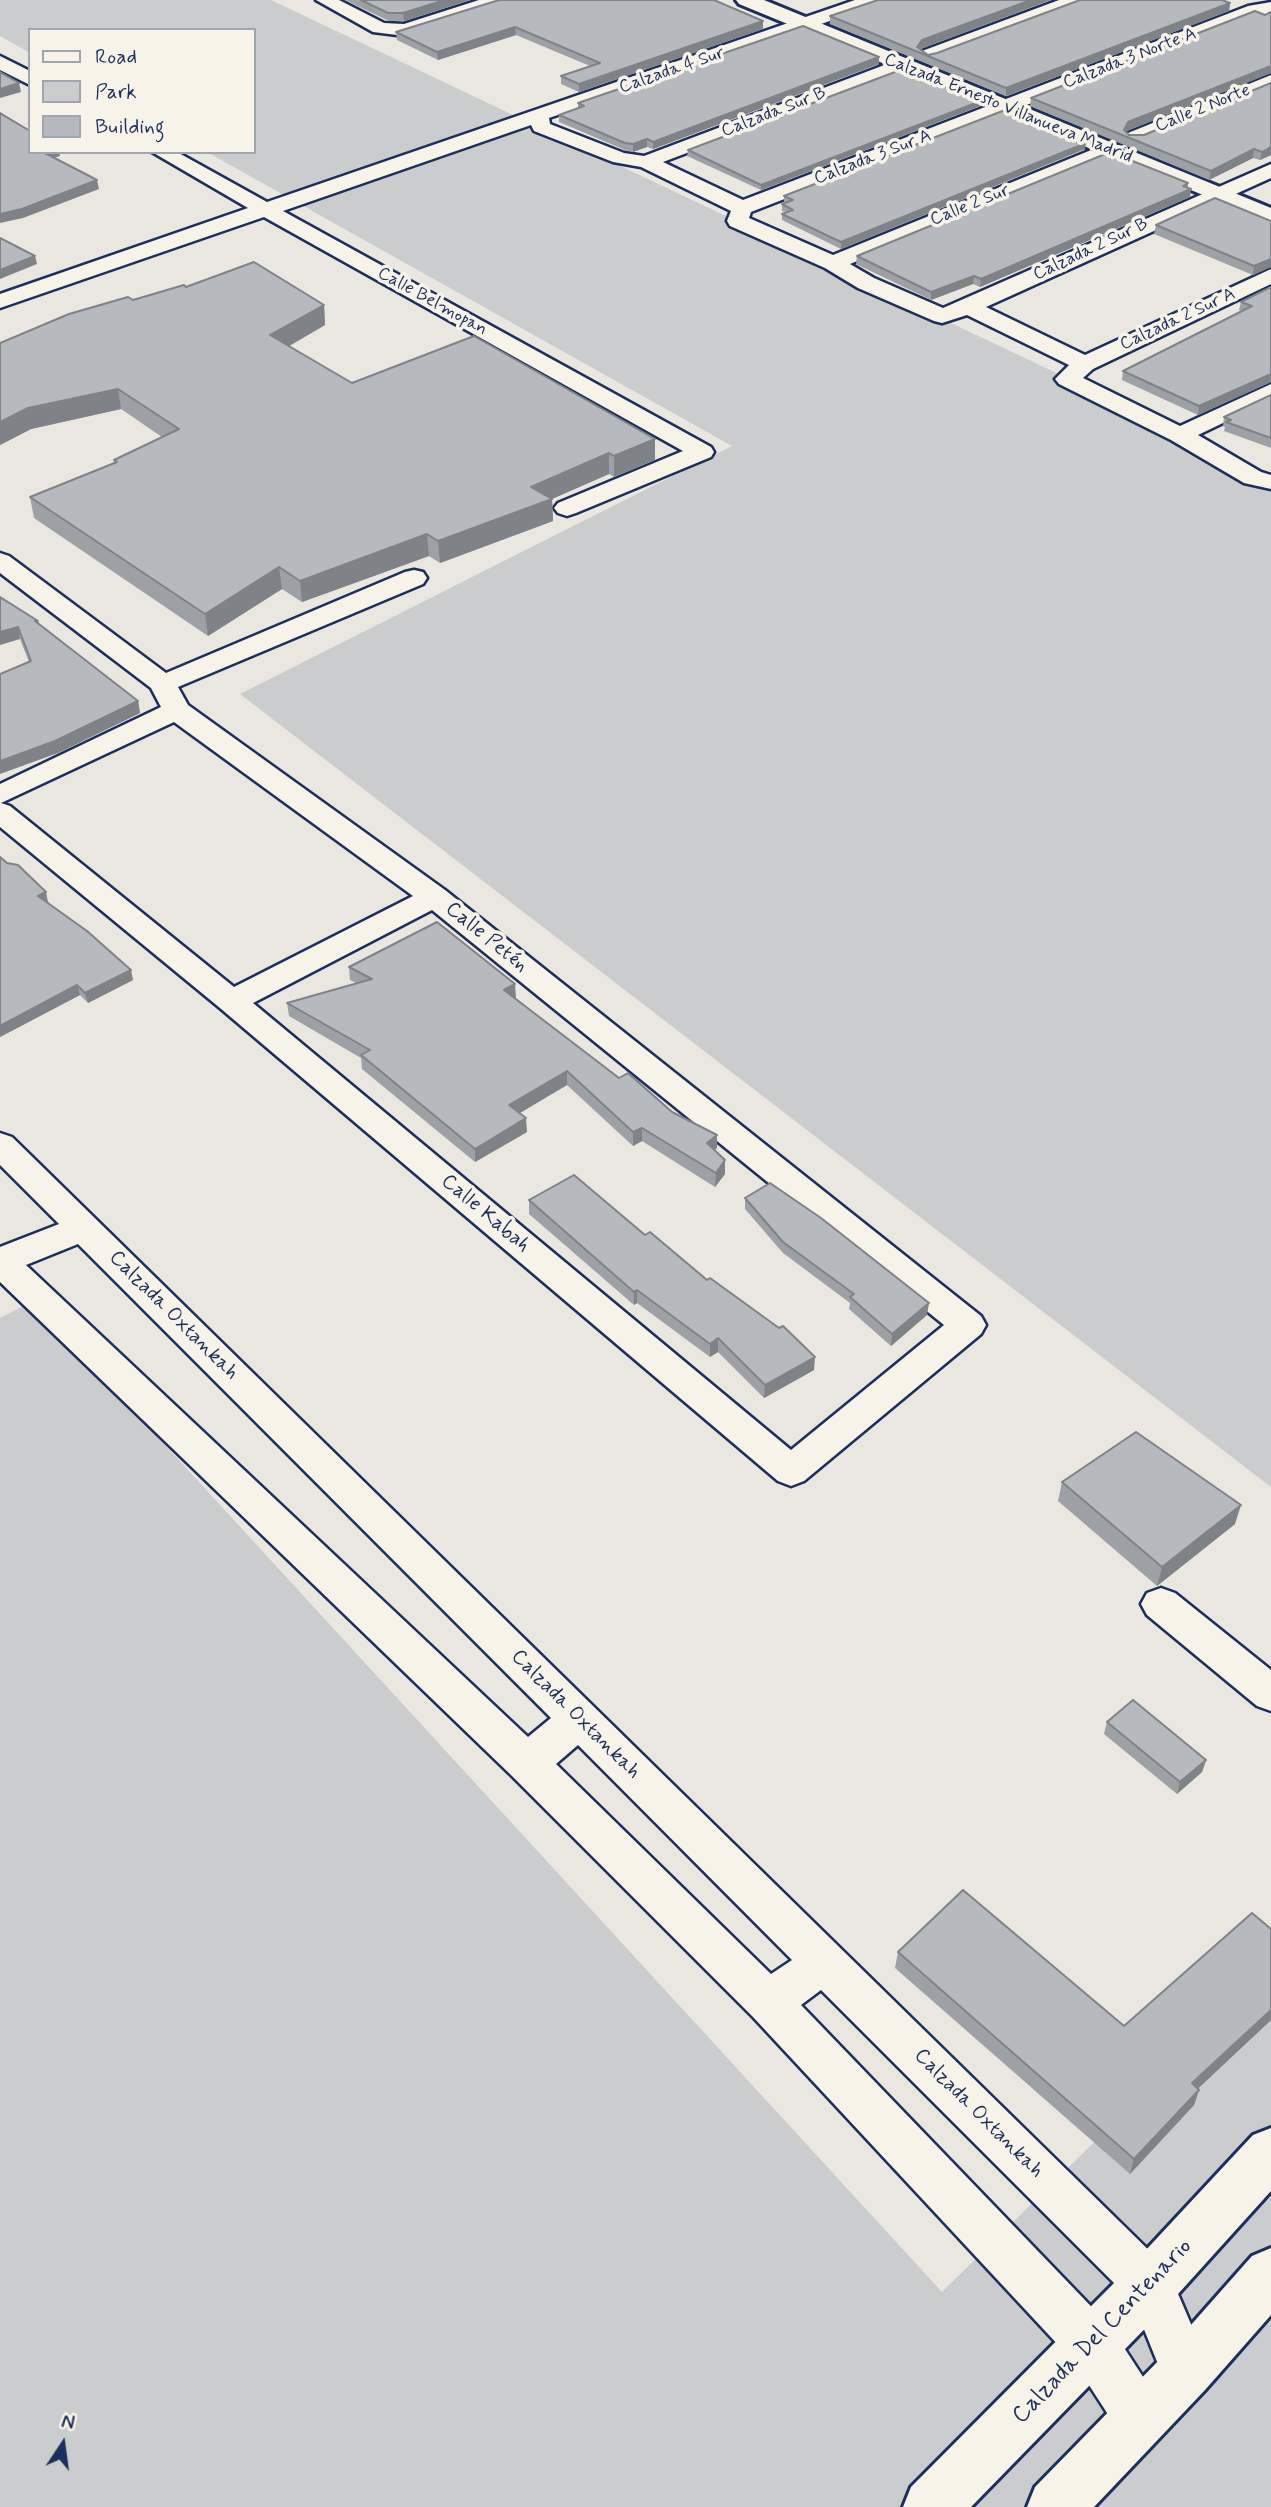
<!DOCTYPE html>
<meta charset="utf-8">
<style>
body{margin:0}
#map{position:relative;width:1271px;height:2507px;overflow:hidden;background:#eae7e0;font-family:Mynerve,sans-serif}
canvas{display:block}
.legend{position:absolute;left:28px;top:28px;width:228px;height:126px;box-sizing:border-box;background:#f7f3e8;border:2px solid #9fa5b1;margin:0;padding:9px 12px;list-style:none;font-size:21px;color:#1b2f5e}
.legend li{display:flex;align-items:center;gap:14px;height:35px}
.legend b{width:35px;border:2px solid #9fa5b1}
.north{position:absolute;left:28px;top:2409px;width:70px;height:70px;-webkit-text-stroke:5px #f7f3e8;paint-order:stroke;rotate:13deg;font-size:19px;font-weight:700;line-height:28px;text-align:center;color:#1b2f5e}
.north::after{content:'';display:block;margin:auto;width:24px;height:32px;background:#1b2f5e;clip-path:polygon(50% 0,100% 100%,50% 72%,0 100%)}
</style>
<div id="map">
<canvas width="1271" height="2507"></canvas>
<ul class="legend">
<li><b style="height:9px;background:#f7f3e8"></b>Road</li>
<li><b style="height:19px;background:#cbcccd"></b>Park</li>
<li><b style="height:19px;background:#b6babf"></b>Building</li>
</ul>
<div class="north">N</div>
</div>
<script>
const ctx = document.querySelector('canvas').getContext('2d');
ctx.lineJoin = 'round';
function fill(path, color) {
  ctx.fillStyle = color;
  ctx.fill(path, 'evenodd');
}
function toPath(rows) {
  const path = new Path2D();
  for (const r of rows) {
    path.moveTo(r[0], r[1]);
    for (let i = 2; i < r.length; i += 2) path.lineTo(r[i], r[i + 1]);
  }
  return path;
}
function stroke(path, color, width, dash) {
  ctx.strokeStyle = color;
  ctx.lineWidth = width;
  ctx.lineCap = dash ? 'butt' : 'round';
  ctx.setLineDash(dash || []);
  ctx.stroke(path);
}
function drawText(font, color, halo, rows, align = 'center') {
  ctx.font = font + ' Mynerve,sans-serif';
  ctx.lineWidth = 7;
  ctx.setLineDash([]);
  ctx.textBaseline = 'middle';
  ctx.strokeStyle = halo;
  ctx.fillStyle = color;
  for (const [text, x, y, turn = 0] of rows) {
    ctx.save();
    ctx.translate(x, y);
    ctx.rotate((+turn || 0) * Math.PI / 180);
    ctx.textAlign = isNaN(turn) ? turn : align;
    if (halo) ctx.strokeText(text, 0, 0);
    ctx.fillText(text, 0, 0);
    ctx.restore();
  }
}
fill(toPath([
 [0,0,271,0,1271,475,1271,1487,240,694,732,446,207,152,254,152,254,30,30,30,30,53,0,36],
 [33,1301,942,2292,1271,1968,1271,2507,0,2507,0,1318]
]), '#cbcccd');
const street = toPath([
 [316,0,339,0,384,23,404,24,479,0,506,0,503,4,405,36,373,32,316,0],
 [855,0,882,0,879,4,549,118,550,124,624,153,644,156,895,61,909,61,912,65,909,69,663,162,743,200,1248,6,1271,2,1271,14,1258,15,751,212,749,218,833,255,1101,146,1115,146,1118,150,1115,154,850,264,874,278,943,308,1271,164,1271,178,986,307,1085,355,1271,269,1271,284,1093,369,1083,378,1180,426,1271,384,1271,400,1198,435,1261,472,1271,475,1271,489,1244,483,1171,440,1059,384,1055,379,1069,365,967,315,942,323,934,321,858,288,825,268,730,226,727,221,731,211,641,167,613,162,534,131,531,125,283,211,711,447,714,452,711,457,576,513,567,516,558,513,554,508,558,503,683,451,264,217,0,308,0,294,248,208,152,152,177,152,267,202,855,0],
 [1059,0,1085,0,1082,4,936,59,929,61,919,55,922,51,1059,0],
 [0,56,30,71,30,85,0,70,0,56],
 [1271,75,1271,88,1142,141,1128,141,1125,137,1128,133,1271,75],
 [0,553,9,556,166,673,405,572,414,570,423,572,427,578,423,584,178,687,188,705,445,890,981,1316,986,1325,981,1334,804,1481,791,1486,778,1481,220,1008,0,827,0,784,161,707,151,688,0,573,0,553],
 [174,722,413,896,234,987,10,806,1,803,174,722],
 [432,910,944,1325,791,1450,253,1003,432,910],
 [0,1133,12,1137,1167,2268,1211,2371,1204,2389,1186,2396,1168,2389,1133,2302,821,1990,801,2005,1110,2326,1158,2400,1165,2418,1158,2436,1140,2443,1122,2436,1074,2362,753,2017,512,1776,0,1282,0,1247,59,1224,0,1165,0,1133],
 [78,1244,551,1718,528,1737,26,1265,78,1244],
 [578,1745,792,1960,771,1974,556,1764,578,1745],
 [1161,1588,1175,1593,1271,1670,1271,1711,1257,1706,1147,1615,1141,1604,1147,1593,1161,1588]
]);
const secondary = toPath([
 [736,0,764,0,1271,208,1271,223,739,4,736,0],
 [1271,2128,1271,2191,1169,2304,971,2507,903,2507,911,2487,1131,2266,1253,2135,1271,2128],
 [1271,2248,1271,2315,1205,2390,1094,2507,1027,2507,1035,2487,1167,2352,1252,2256,1271,2248]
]);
stroke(street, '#1b2f5e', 5);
stroke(secondary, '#1b2f5e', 6);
fill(street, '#f7f3e8');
fill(secondary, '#f7f3e8');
fill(toPath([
 [345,0,470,0,404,21,389,21],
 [499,0,763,21,763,29,579,92,561,84,561,76,590,66,516,35,438,60,397,40,396,32],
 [1230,3,1229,11,1006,96,830,24,830,16,921,49,920,50,928,55],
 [1271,12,1271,73,1127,131,1126,132,1129,135,1144,135,1271,83,1271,155,1260,160,1253,158,1209,180,1030,106,1031,98],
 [879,57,879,64,653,149,647,147,633,152,625,150,559,122,559,115,578,108,578,103],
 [981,101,980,106,761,190,687,156,688,150],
 [1085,149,841,249,782,220,782,214,786,212,782,211,782,204,785,203,784,202,784,196],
 [1188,183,1187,188,1190,197,980,287,973,284,931,300,856,264,857,256],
 [1271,221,1271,267,1253,275,1154,234,1156,225],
 [186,287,324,305,325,325,289,346,352,383,655,439,655,460,614,477,609,474,552,499,553,521,440,563,429,556,302,602,282,589,208,636,34,518,30,497,114,463,114,460,162,437,121,409,31,429,0,445,0,343,133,300],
 [1271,287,1271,382,1198,415,1122,380,1123,371,1242,312,1239,310,1241,302],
 [1271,395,1271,448,1224,431,1225,427,1223,426,1224,417],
 [0,597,38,621,38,624,138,701,140,713,58,753,29,662,20,639],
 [0,857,48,902,133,980,88,1003,80,995,0,1037],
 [349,967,515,984,515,998,619,1078,672,1112,717,1148,715,1150,725,1160,725,1174,715,1187,642,1141,633,1146,567,1085,519,1113,527,1132,475,1162,362,1069,361,1058,289,1016,287,1003,356,983,350,980],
 [745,1198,927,1315,891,1346,849,1309,850,1303,783,1253,745,1209],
 [529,1200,645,1235,814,1370,764,1398,718,1352,710,1357,637,1303,634,1305,529,1214],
 [1062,1482,1235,1524,1157,1586,1058,1501],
 [1107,1722,1206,1760,1202,1772,1177,1794,1104,1734],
 [1271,1929,1271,2020,1198,2088,1199,2090,1194,2105,1130,2174,895,1968,898,1952,1124,2026]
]), '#9da0a4');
fill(toPath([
 [445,0,470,0,404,21,403,13],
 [1031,0,1051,0,921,49,919,52,917,47,922,40],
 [1230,3,1229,11,1006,96,1006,88],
 [763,21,763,29,579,92,579,84],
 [515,27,516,35,438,60,437,52],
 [879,57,879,64,653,149,653,142],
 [1271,66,1271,73,1127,131,1124,136,1124,130,1128,122],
 [19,83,21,92,0,98,0,89],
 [981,101,980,106,761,190,761,185],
 [647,139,647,147,633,152,633,144],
 [1086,143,1085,149,841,249,841,242],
 [1271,147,1271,155,1260,160,1262,152],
 [1254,149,1253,158,1209,180,1211,171],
 [43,152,59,152,60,156,44,161],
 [97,180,99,189,23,218,0,223,0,214],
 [1188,183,1187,191,1191,189,1190,197,980,287,981,279],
 [35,256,37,264,0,279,0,270],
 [1271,259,1271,267,1253,275,1254,266],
 [974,276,973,284,931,300,931,292],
 [324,305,325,325,272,356,270,335],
 [1271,374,1271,382,1198,415,1199,406],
 [118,389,121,409,31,429,0,445,0,422,28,408],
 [655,439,655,460,614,477,614,456],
 [609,453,609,474,545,502,552,499,553,521,440,563,438,541,531,487],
 [427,534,429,556,302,602,300,581],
 [279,567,282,589,208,636,205,614],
 [18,627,20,639,0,645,0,632],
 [138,701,140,713,58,753,0,774,0,761],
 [46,892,48,902,41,906,38,896],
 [131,970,133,980,88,1003,85,993],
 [515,984,516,998,505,1004,504,990],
 [77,985,80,995,0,1037,0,1026],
 [567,1071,567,1085,510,1119,509,1105],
 [526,1118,527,1132,475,1162,475,1149],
 [642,1128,642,1141,633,1146,633,1132],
 [717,1135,717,1148,706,1157,707,1143],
 [725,1160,725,1174,715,1187,716,1173],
 [637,1290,637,1303,634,1305,634,1292],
 [929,1303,927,1315,891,1346,892,1334],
 [718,1338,718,1352,710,1357,710,1344],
 [815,1357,814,1370,764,1398,765,1385],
 [1241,1505,1235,1524,1157,1586,1162,1567],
 [1206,1760,1202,1772,1177,1794,1180,1782],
 [1271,2010,1271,2020,1187,2099,1192,2083],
 [1199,2090,1194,2105,1130,2174,1134,2159]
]), '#7f8286');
const building = toPath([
 [361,0,445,0,403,13,388,13,361,0],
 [499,0,714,0,763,21,579,84,561,76,600,63,515,27,437,52,396,32,499,0],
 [878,0,1031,0,922,40,917,47,928,55,937,53,1080,0,1222,0,1230,3,1006,88,830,16,878,0],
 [1255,11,1265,15,1271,12,1271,66,1128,122,1124,130,1129,135,1144,135,1271,83,1271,147,1262,152,1254,149,1211,171,1031,98,1255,11],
 [803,26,879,57,653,142,647,139,633,144,625,143,559,115,584,106,578,103,803,26],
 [903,69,981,101,761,185,688,150,903,69],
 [0,72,19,83,0,89,0,72],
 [1005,110,1086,143,841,242,782,214,793,210,782,204,793,200,784,196,1005,110],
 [0,113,30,131,30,152,43,152,97,180,22,209,0,214,0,113],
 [1110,152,1188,183,1183,186,1191,189,981,279,974,276,931,292,857,256,1110,152],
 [1215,198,1271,221,1271,259,1254,266,1156,225,1215,198],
 [0,238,35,256,0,270,0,238],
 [254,262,324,305,270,335,352,383,474,336,655,439,614,456,609,453,531,487,552,499,438,541,427,534,300,581,279,567,205,614,30,497,117,462,114,460,179,429,118,389,28,408,0,422,0,343,69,314,128,297,133,300,184,285,186,287,254,262],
 [1271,287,1271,374,1199,406,1123,371,1252,306,1241,302,1271,287],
 [1271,395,1271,438,1226,422,1231,420,1224,417,1271,395],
 [0,597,38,621,35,621,138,701,55,741,0,761,0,674,31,661,18,627,0,632,0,597],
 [0,857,7,863,18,865,46,892,38,896,87,931,131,970,85,993,77,985,0,1026,0,857],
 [437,922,515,984,504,990,619,1078,628,1073,672,1112,717,1135,707,1143,725,1160,716,1173,642,1128,633,1132,567,1071,509,1105,526,1118,475,1149,361,1055,370,1050,287,1003,372,979,349,967,437,922],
 [574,1175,645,1235,650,1232,707,1280,710,1278,779,1328,783,1326,815,1357,765,1385,718,1338,710,1344,637,1290,634,1292,529,1200,574,1175],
 [770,1183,821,1218,929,1303,892,1334,850,1297,854,1294,783,1242,745,1198,770,1183],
 [1136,1432,1241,1505,1162,1567,1062,1482,1136,1432],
 [1133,1700,1206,1760,1180,1782,1107,1722,1133,1700],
 [963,1890,1124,2026,1252,1913,1271,1929,1271,2010,1192,2083,1199,2090,1134,2159,898,1952,963,1890]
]);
fill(building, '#b6babf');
stroke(building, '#7f8286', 2);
drawText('18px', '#1b2f5e', '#f7f3e8', [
 ["Calzada 3 Norte A",1130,59,-21],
 ["Calzada 4 Sur",672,71,-19],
 ["Calzada Ernesto Villanueva Madrid",1008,109,22],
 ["Calle 2 Norte",1203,109,-22],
 ["Calzada Sur B",774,113,-21],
 ["Calzada 3 Sur A",873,158,-21],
 ["Calle 2 Sur",970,206,-22],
 ["Calzada 2 Sur B",1091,250,-25],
 ["Calle Belmopan",432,302,29],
 ["Calzada 2 Sur A",1178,320,-25]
]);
drawText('21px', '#1b2f5e', '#f7f3e8', [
 ["Calle Petén",486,938,39],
 ["Calle Kabah",485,1214,40],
 ["Calzada Oxtankah",173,1316,45],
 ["Calzada Oxtankah",575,1715,45],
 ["Calzada Oxtankah",978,2114,45]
]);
drawText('24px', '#1b2f5e', '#f7f3e8', [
 ["Calzada Del Centenario",1103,2332,-46]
]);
</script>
